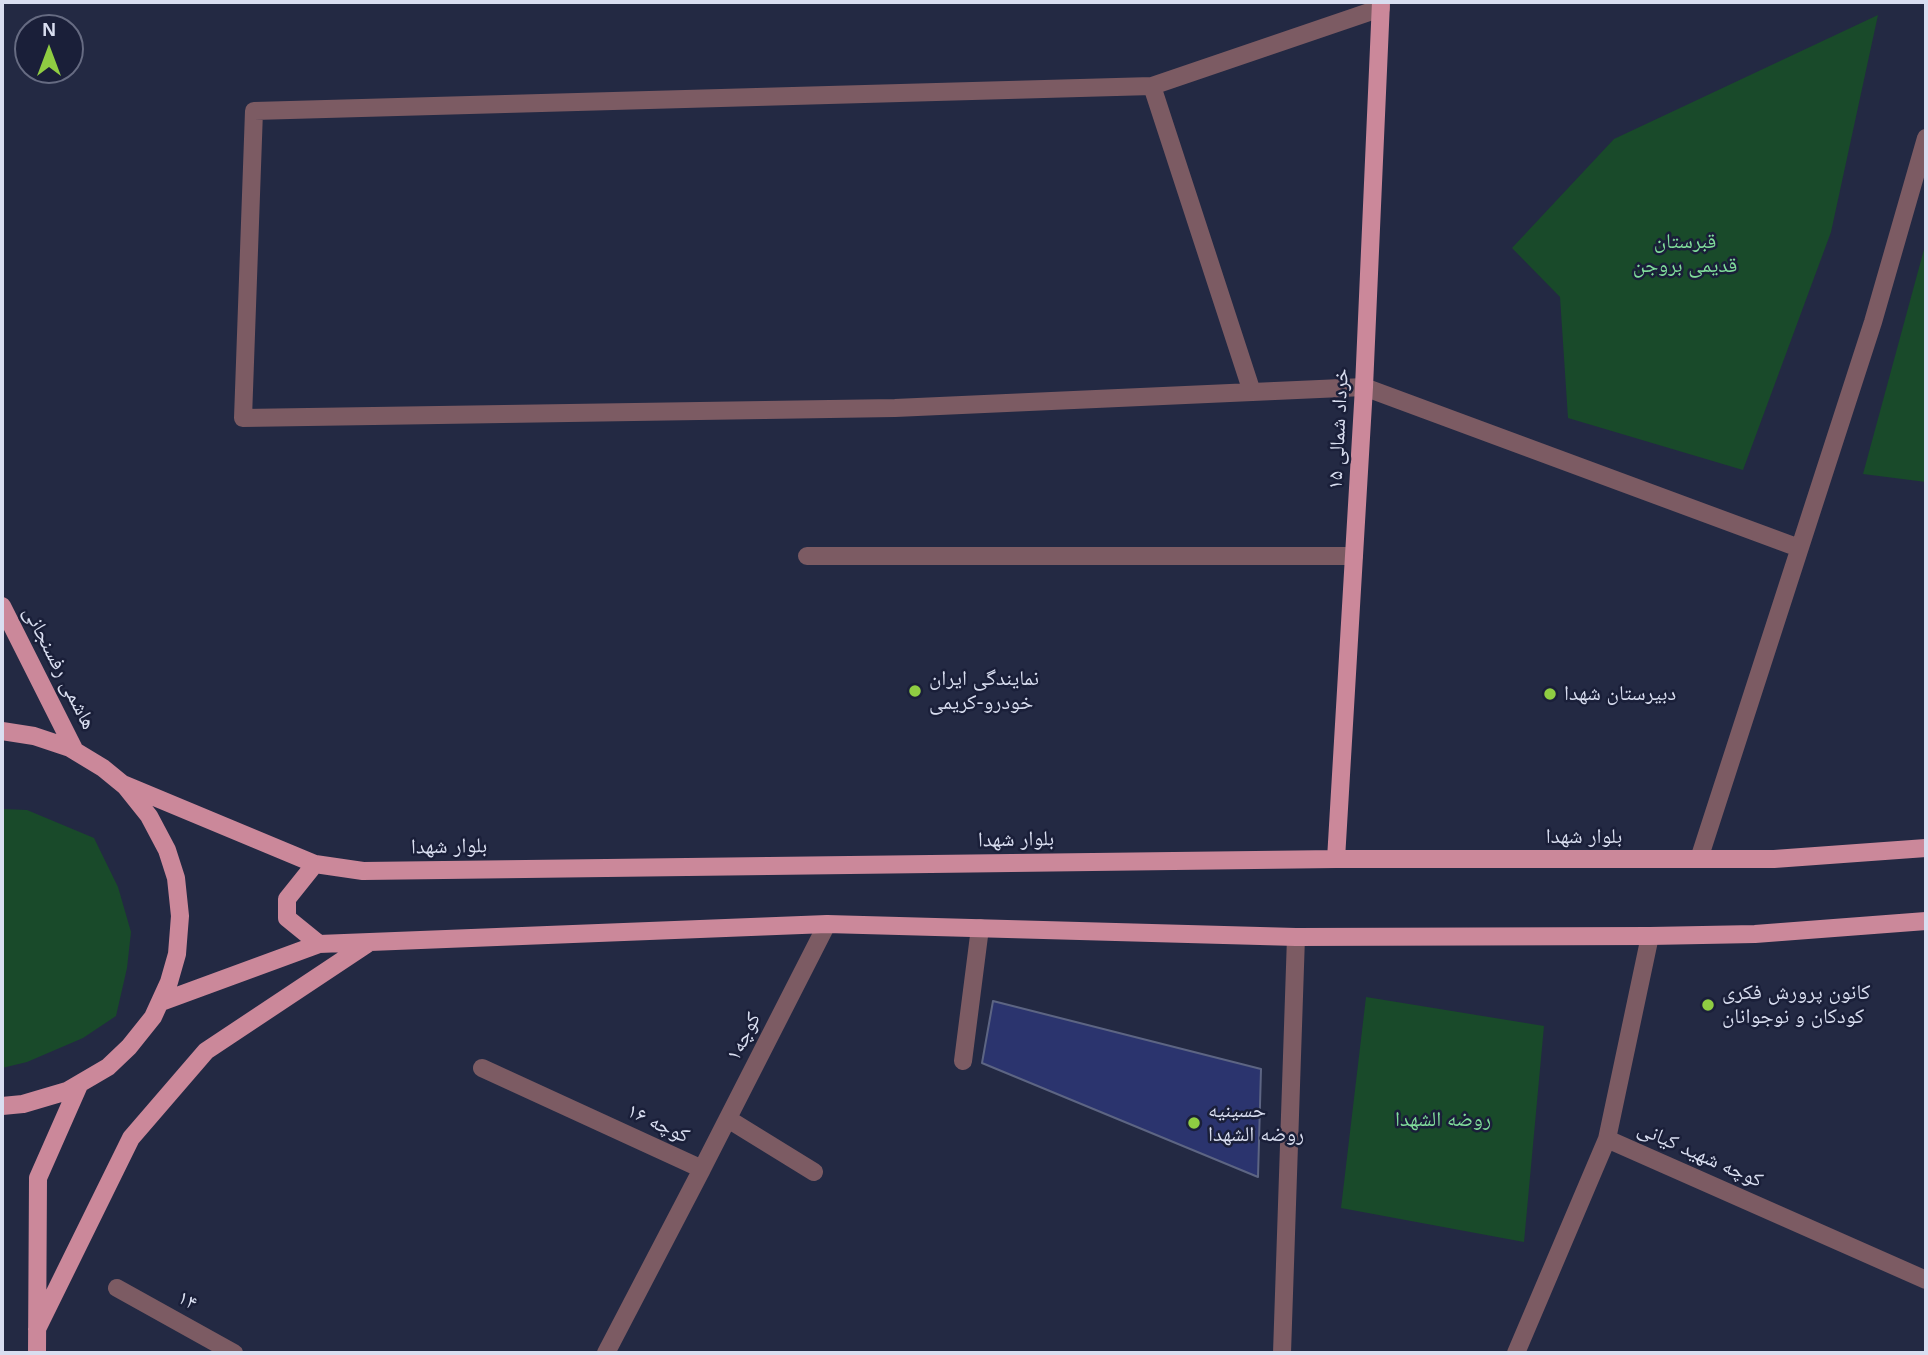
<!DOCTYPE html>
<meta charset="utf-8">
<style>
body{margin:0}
#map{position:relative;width:1928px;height:1355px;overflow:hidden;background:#232943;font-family:Arial,sans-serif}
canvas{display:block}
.frame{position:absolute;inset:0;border:4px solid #d9def0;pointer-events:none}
.north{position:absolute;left:14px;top:14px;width:70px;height:70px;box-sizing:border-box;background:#1a1f39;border:2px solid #666b82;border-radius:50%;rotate:0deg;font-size:19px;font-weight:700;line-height:28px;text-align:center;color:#d9def0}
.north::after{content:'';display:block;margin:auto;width:24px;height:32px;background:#8fcd42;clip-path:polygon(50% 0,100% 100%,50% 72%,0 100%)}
</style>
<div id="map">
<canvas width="1928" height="1355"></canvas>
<div class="frame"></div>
<div class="north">N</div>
</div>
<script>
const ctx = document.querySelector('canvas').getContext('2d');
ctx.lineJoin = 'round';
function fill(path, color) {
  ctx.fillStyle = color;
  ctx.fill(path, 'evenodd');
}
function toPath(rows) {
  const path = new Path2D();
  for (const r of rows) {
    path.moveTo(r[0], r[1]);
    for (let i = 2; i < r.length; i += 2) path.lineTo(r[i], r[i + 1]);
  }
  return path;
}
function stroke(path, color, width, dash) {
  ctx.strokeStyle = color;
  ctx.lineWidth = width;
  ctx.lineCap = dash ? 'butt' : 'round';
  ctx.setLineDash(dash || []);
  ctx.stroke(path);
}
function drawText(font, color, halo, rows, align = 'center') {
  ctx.font = font + ' Arial,"Noto Naskh Arabic",sans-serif';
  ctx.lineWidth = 5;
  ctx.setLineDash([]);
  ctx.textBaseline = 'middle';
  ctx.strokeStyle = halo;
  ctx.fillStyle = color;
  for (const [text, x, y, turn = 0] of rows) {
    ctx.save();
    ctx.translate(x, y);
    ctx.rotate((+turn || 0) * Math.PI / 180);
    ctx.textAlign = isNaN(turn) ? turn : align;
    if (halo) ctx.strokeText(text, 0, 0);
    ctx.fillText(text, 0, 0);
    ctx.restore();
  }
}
fill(toPath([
 [1878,15,1831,232,1743,470,1568,418,1560,297,1512,248,1614,139],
 [1926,242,1926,482,1863,474],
 [2,809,27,810,94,838,118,887,131,932,127,968,116,1016,83,1038,27,1062,2,1068],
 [1366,997,1544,1026,1524,1242,1341,1208]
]), '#194a2a');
const building = toPath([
 [993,1001,1261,1069,1258,1177,982,1063,993,1001]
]);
fill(building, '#2b346e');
stroke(building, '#5d6583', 2);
stroke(toPath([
 [1381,8,1152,86,254,111,243,418,895,408,1364,387,1799,548],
 [1152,86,1252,392],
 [807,556,1354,556],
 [1699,859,1873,322,1926,138],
 [1650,936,1607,1139,1926,1280],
 [963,1061,980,928],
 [482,1068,702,1169,606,1353],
 [728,1119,814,1172],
 [702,1169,827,924],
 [117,1288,234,1353],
 [1282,1353,1296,937],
 [1516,1353,1607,1139]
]), '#7c5b63', 18);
stroke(toPath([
 [2,606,75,751],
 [2,731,34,736,70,748,103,768,125,786,149,816,167,850,176,878,180,916,177,954,169,982,153,1017,129,1047,108,1067,67,1091,23,1104,2,1106],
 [123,784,315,864,363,871,1336,859,1774,859,1926,848],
 [1336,859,1364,387,1381,2],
 [315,864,287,899,287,918,319,944],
 [161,1002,319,944,827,924,1296,937,1650,936,1755,934,1926,921],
 [37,1329,131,1138,206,1051,367,944],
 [37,1353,38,1178,79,1085]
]), '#cb889a', 18);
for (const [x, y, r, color] of [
 [915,691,7,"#8fcd42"],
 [1550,694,7,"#8fcd42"],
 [1708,1005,7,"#8fcd42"],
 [1194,1123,7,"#8fcd42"]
]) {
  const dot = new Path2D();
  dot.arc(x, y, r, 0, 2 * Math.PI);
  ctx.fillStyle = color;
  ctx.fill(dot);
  stroke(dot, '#1a1f39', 2.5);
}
drawText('21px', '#80dd9b', '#1a1f39', [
 ["قبرستان",1685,242],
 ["قدیمی بروجن",1685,266],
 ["روضه الشهدا",1443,1120]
]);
drawText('21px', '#d9def0', '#1a1f39', [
 ["۱۵ خرداد شمالی",1339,429,-87],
 ["هاشمی رفسنجانی",59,668,63],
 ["بلوار شهدا",1584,837],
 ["بلوار شهدا",1016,840,-1],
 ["بلوار شهدا",449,847,-1],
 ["کوچه۱",744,1037,-63],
 ["کوچه ۱۶",658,1124,25],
 ["کوچه شهید کیانی",1700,1155,24],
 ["۱۴",187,1301,29]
]);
drawText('21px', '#d9def0', '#1a1f39', [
 ["نمایندگی ایران",929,679],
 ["خودرو-کریمی",929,703],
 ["دبیرستان شهدا",1564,694],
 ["کانون پرورش فکری",1722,993],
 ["کودکان و نوجوانان",1722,1017],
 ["حسینیه",1208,1111],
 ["روضه الشهدا",1208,1135]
], 'left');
</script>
